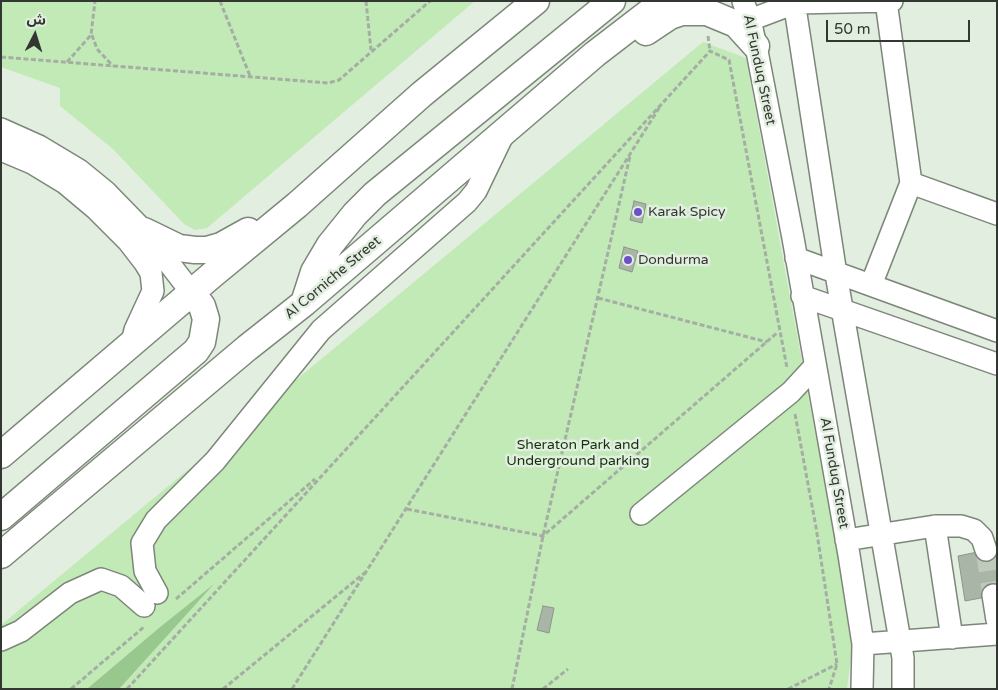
<!DOCTYPE html>
<meta charset="utf-8">
<style>
body{margin:0}
#map{position:relative;width:998px;height:690px;overflow:hidden;background:#e2eedf;font-family:"Varela Round","Noto Sans Arabic",sans-serif}
canvas{display:block}
.frame{position:absolute;inset:0;border:2px solid #323731;pointer-events:none}
.north{position:absolute;left:10px;top:10px;width:50px;height:50px;-webkit-text-stroke:4px #e2eedf;paint-order:stroke;rotate:5deg;font-size:14px;font-weight:700;line-height:20px;text-align:center;color:#323731}
.north::after{content:'';display:block;margin:auto;width:18px;height:22px;background:#323731;clip-path:polygon(50% 0,100% 100%,50% 72%,0 100%)}
.scale{position:absolute;left:826px;top:20px;width:144px;height:22px;box-sizing:border-box;border:2px solid #323731;border-top:0;padding-left:6px;font-size:15px;line-height:18px;white-space:nowrap;color:#323731;-webkit-text-stroke:4px #e2eedf;paint-order:stroke}
</style>
<div id="map">
<canvas width="998" height="690"></canvas>
<div class="frame"></div>
<div class="north">ش</div>
<div class="scale">50 m</div>
</div>
<script>
const ctx = document.querySelector('canvas').getContext('2d');
ctx.lineJoin = 'round';
function fill(path, color) {
  ctx.fillStyle = color;
  ctx.fill(path, 'evenodd');
}
function toPath(rows) {
  const path = new Path2D();
  for (const r of rows) {
    path.moveTo(r[0], r[1]);
    for (let i = 2; i < r.length; i += 2) path.lineTo(r[i], r[i + 1]);
  }
  return path;
}
function stroke(path, color, width, dash) {
  ctx.strokeStyle = color;
  ctx.lineWidth = width;
  ctx.lineCap = dash ? 'butt' : 'round';
  ctx.setLineDash(dash || []);
  ctx.stroke(path);
}
function drawText(font, color, halo, rows, align = 'center') {
  ctx.font = font + ' "Varela Round",sans-serif';
  ctx.lineWidth = 5;
  ctx.setLineDash([]);
  ctx.textBaseline = 'middle';
  ctx.strokeStyle = halo;
  ctx.fillStyle = color;
  for (const [text, x, y, turn = 0] of rows) {
    ctx.save();
    ctx.translate(x, y);
    ctx.rotate((+turn || 0) * Math.PI / 180);
    ctx.textAlign = isNaN(turn) ? turn : align;
    if (halo) ctx.strokeText(text, 0, 0);
    ctx.fillText(text, 0, 0);
    ctx.restore();
  }
}
fill(toPath([
 [1,1,475,1,207,228,195,230,184,224,113,149,60,106,60,88,1,67],
 [703,42,746,58,853,639,847,689,1,689,1,625]
]), '#c1eab7');
fill(toPath([
 [214,584,119,689,87,689,159,628]
]), '#98c88d');
const building = toPath([
 [634,201,646,204,642,223,630,220,634,201],
 [624,247,638,251,632,272,619,268,624,247],
 [997,548,997,595,965,601,958,556,997,548],
 [543,606,554,608,549,633,537,630,543,606]
]);
fill(building, '#a9b5a6');
stroke(building, '#8c9789', 1);
stroke(toPath([
 [986,550,993,595]
]), '#bfc9bc', 21, [21, 11]);
const minor = toPath([
 [743,1,750,20,756,46,793,238,849,555,863,644,862,689],
 [794,1,836,274,903,658,903,689],
 [886,1,911,183,997,214],
 [750,20,795,3,892,1],
 [1,129,39,146,79,170,106,192,144,231,192,293],
 [1,150,32,163,65,183,96,209,128,241,145,263,151,273,153,291,135,330,132,342],
 [796,258,997,331],
 [871,285,911,183],
 [802,296,997,364],
 [641,514,791,392,814,367],
 [935,526,952,638],
 [846,540,935,526,961,526,974,530,982,538,986,550],
 [157,593,145,571,142,543,156,520,215,461,321,330,467,202,476,191,503,135],
 [993,595,997,620],
 [1,640,21,631,70,593,101,579,121,586,144,606],
 [863,644,997,634]
]);
const major = toPath([
 [795,3,799,1],
 [646,32,670,16,682,12,707,12,736,24,756,46],
 [144,231,179,248,195,250,207,250,221,246,248,231],
 [304,303,314,272,330,245,355,214,375,194,612,1],
 [1,455,212,275,297,205,422,94,536,1],
 [1,517,196,351,202,342,206,319,202,306,192,293],
 [1,555,247,348,304,303,595,54,664,1]
]);
stroke(minor, '#7c8779', 24);
stroke(major, '#7c8779', 29);
stroke(toPath([
 [220,1,250,76],
 [366,1,371,50],
 [92,35,97,49,113,66],
 [708,36,710,51],
 [1,57,328,83,339,80,430,1],
 [67,62,91,35,95,1],
 [598,298,767,342],
 [795,414,816,527,837,664,829,689],
 [407,509,543,536,778,332],
 [176,599,315,479],
 [71,689,145,626],
 [127,689,710,51,729,60,787,368],
 [223,689,367,571],
 [292,689,661,105],
 [512,689,543,536,630,156],
 [543,689,568,669],
 [788,689,837,664]
]), '#a4aea2', 3, [5, 2.5]);
stroke(minor, '#fff', 21);
stroke(major, '#fff', 26);
for (const [x, y, r, color] of [
 [638,212,5,"#6d50c9"],
 [628,260,5,"#6d50c9"]
]) {
  const dot = new Path2D();
  dot.arc(x, y, r, 0, 2 * Math.PI);
  ctx.fillStyle = color;
  ctx.fill(dot);
  stroke(dot, '#e2eedf', 2);
}
drawText('14px', '#323731', '#e2eedf', [
 ["Al Funduq Street",759,70,78],
 ["Al Corniche Street",333,278,-40],
 ["Al Funduq Street",834,473,80]
]);
drawText('14px', '#323731', '#e2eedf', [
 ["Karak Spicy",648,212],
 ["Dondurma",638,260]
], 'left');
drawText('14px', '#13330b', '#e2eedf', [
 ["Sheraton Park and",578,445],
 ["Underground parking",578,461]
]);
</script>
